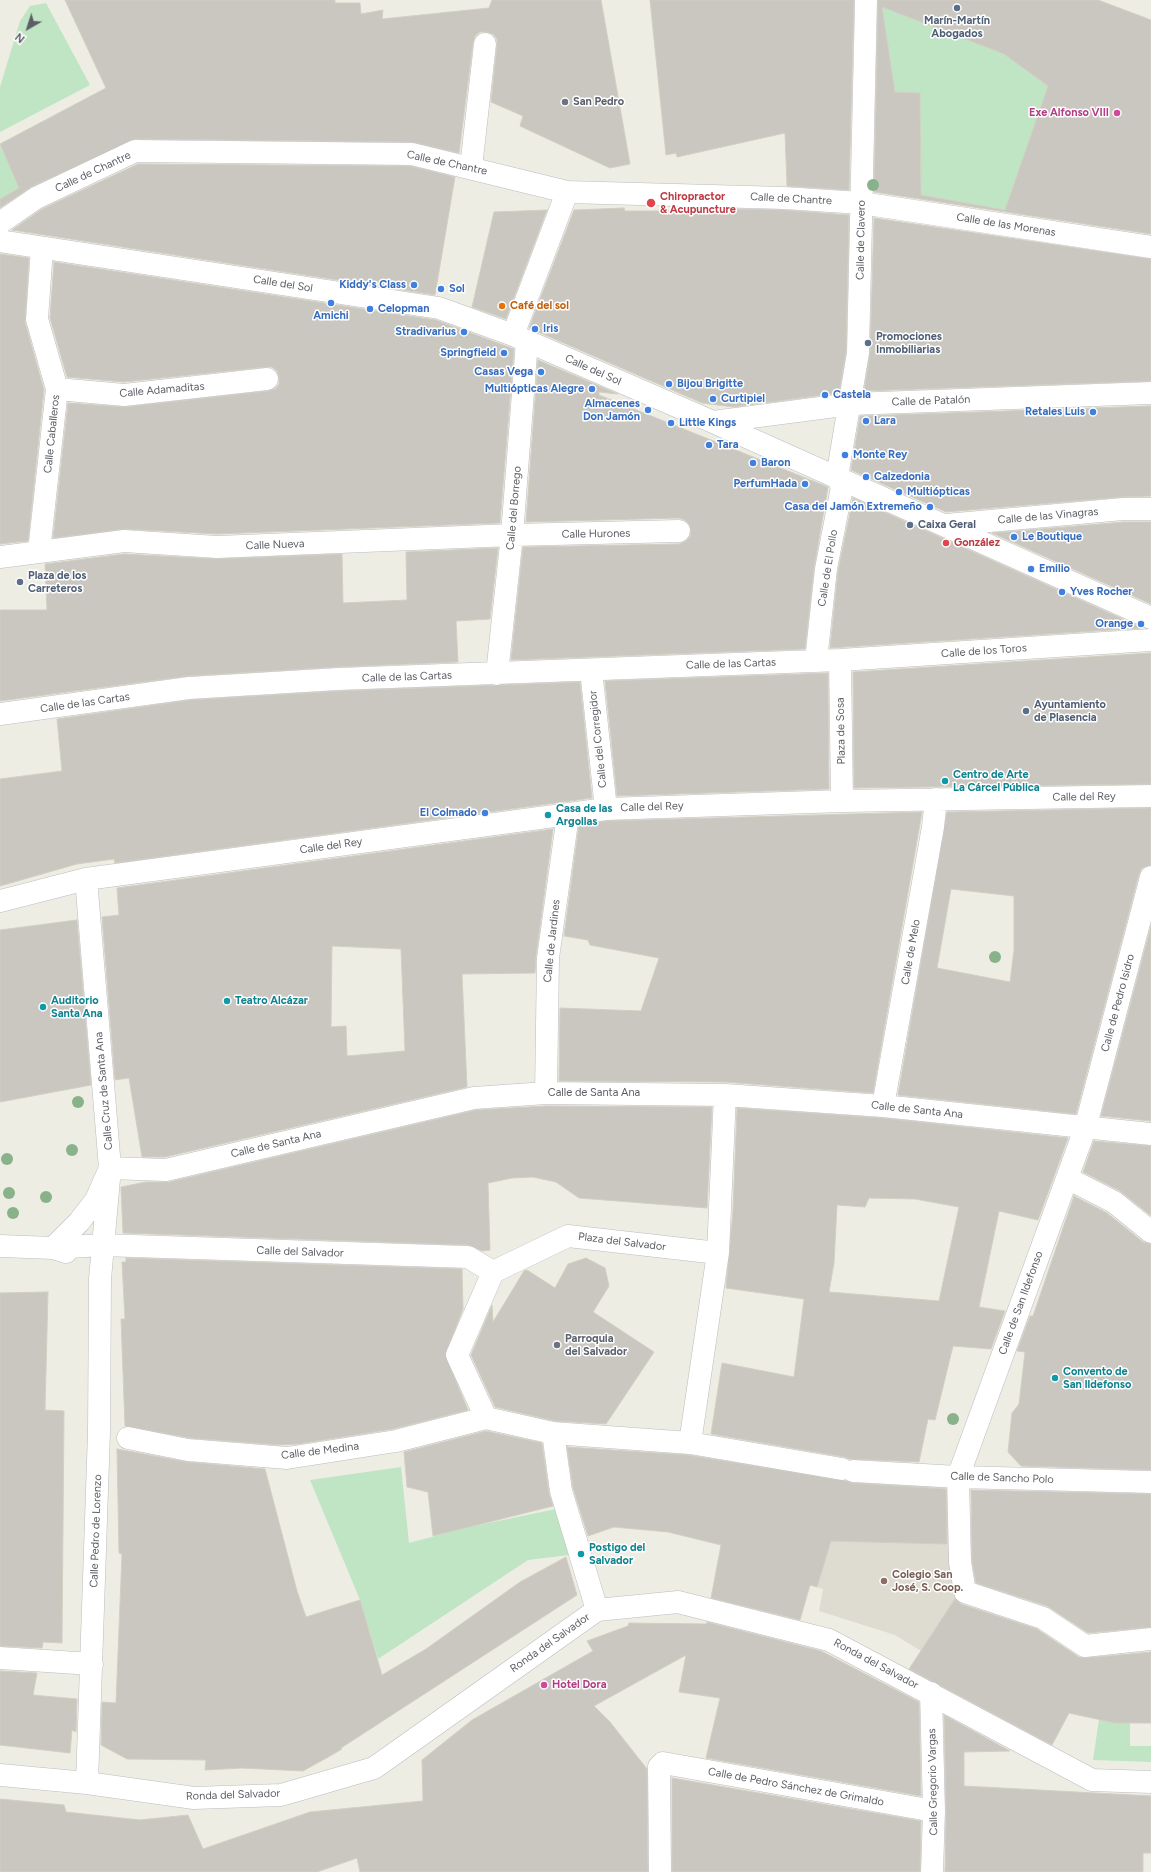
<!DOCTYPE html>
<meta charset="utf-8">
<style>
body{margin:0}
#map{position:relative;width:1151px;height:1872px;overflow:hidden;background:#eeede3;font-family:Figtree,sans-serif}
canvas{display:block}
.north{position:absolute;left:8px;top:8px;width:40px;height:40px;-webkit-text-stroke:3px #fff;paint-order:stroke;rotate:219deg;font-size:11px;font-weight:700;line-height:16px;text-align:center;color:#5b5e64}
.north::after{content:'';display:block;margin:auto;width:14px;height:18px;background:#5b5e64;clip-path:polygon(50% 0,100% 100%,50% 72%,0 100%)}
</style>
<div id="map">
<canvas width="1151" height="1872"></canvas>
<div class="north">N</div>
</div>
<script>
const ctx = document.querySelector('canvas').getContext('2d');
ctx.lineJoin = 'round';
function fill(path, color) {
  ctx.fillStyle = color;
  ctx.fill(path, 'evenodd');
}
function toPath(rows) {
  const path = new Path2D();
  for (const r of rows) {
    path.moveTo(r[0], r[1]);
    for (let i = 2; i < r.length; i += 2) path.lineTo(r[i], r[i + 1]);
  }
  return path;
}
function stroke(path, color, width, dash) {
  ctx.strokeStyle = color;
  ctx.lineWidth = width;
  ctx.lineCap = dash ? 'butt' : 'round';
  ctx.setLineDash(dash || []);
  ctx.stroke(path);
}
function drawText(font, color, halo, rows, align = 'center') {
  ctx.font = font + ' Figtree,sans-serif';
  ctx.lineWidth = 3;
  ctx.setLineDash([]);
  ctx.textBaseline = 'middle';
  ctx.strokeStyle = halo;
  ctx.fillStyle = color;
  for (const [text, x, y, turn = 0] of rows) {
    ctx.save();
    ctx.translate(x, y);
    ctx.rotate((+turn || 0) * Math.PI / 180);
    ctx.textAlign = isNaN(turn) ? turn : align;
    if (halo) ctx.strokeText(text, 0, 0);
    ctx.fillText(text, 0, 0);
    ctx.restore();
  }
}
fill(toPath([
 [797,1473,850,1483,955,1486,961,1594,921,1651,895,1635,819,1611,823,1589,810,1585,779,1560]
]), '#dedcd1');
fill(toPath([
 [46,3,90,85,0,132,0,87,20,21,30,6],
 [882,7,1004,54,1048,86,1005,210,921,195,920,93,895,92],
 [0,145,19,188,0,199],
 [401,1467,409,1543,469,1527,556,1509,569,1555,528,1560,378,1659,360,1600,310,1480],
 [1099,1719,1130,1723,1130,1746,1151,1746,1151,1762,1093,1760]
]), '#c0e5c4');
const building = toPath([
 [65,0,335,0,335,3,360,3,361,14,383,10,382,19,489,8,492,0,601,0,630,164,610,168,520,126,523,116,491,102,497,45,497,39,493,34,486,32,480,32,475,36,473,43,459,153,412,142,135,139,31,187,0,208,0,199,19,188,0,144,106,88,65,0],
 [650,0,854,0,849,190,787,186,785,133,677,157,676,153,666,155,650,0],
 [878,0,1098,0,1151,20,1151,234,874,192,878,0],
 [882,7,1004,54,1048,86,1005,210,921,195,920,93,895,92,882,7],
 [138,164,410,166,455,177,435,295,12,230,42,209,138,164],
 [624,208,625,211,680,211,681,208,783,210,849,215,846,352,839,393,733,407,702,403,529,328,574,210,624,208],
 [547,210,506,319,472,307,494,212,547,210],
 [874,218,1151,259,1151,381,864,391,870,353,874,218],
 [0,254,29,258,25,322,44,390,28,541,0,544,0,254],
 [54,262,436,320,514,349,500,523,217,534,125,529,53,538,68,403,125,407,268,391,275,389,279,384,279,378,277,371,272,367,266,367,124,382,67,377,50,318,54,262],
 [538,360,618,394,599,392,599,395,828,487,814,568,805,649,511,660,523,547,679,544,686,541,690,537,691,531,689,524,685,520,679,518,526,522,538,360],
 [1151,406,1151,496,1122,497,946,512,851,470,860,416,1151,406],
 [853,498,1143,628,830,648,838,571,853,498],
 [1124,522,1151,522,1151,604,992,533,1124,522],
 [498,548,490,619,456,621,458,662,337,667,188,676,0,701,0,610,47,610,45,564,124,554,217,559,342,554,343,603,407,600,406,552,498,548],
 [1151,653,1151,784,854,788,853,672,1151,653],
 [828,673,829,789,617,796,605,681,828,673],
 [580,682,592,798,115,863,114,859,77,864,0,886,0,779,62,771,57,719,190,700,339,691,580,682],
 [1151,808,1151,865,1142,868,1139,874,1076,1114,898,1095,947,812,1151,808],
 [951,889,1014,896,1014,950,1010,982,937,968,951,889],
 [922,812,873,1093,725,1082,559,1081,560,1008,641,1011,659,958,590,945,588,940,564,936,579,825,607,821,922,812],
 [553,829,536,956,535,973,462,974,467,1087,165,1157,142,1157,129,1078,115,1080,102,917,119,915,117,888,553,829],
 [332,946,401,949,405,1051,347,1056,346,1026,331,1027,332,946],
 [77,920,91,1085,0,1102,0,930,77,920],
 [1151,926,1151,1121,1101,1116,1151,926],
 [546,1106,712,1107,707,1208,579,1198,556,1182,533,1177,512,1178,488,1183,490,1250,482,1251,468,1245,123,1233,121,1187,146,1182,169,1182,476,1110,546,1106],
 [737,1108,882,1118,1068,1138,1038,1220,999,1211,979,1307,1005,1311,991,1349,953,1346,935,1420,928,1419,919,1462,850,1459,844,1457,711,1434,722,1363,794,1377,804,1299,726,1288,733,1210,737,1108],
 [869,1198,915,1199,959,1207,939,1301,829,1292,834,1263,837,1205,865,1207,869,1198],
 [1094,1141,1151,1146,1151,1216,1120,1191,1083,1172,1094,1141],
 [1074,1196,1107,1213,1143,1242,1151,1244,1151,1470,1021,1466,1008,1452,1012,1413,1019,1404,1025,1352,1017,1351,1030,1316,1033,1316,1074,1196],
 [126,1258,462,1269,463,1309,445,1355,468,1410,393,1429,298,1444,279,1445,190,1438,125,1426,121,1319,125,1319,122,1262,126,1262,126,1258],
 [586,1258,605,1268,609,1286,593,1312,654,1352,606,1424,555,1421,495,1407,471,1355,492,1305,493,1322,524,1271,527,1270,555,1288,568,1264,586,1258],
 [48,1292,45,1410,64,1411,62,1643,43,1642,42,1648,0,1646,0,1293,48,1292],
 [486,1431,542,1443,549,1493,553,1506,433,1536,428,1492,407,1487,404,1452,486,1431],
 [567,1447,688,1455,846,1481,852,1483,946,1489,947,1544,831,1541,817,1587,810,1585,800,1620,711,1598,721,1545,668,1532,614,1527,588,1536,573,1488,567,1447],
 [117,1449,187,1462,265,1469,297,1591,306,1617,360,1600,382,1675,426,1649,520,1582,566,1557,577,1595,341,1748,342,1749,330,1756,303,1771,242,1768,205,1770,206,1760,127,1759,101,1745,102,1702,116,1703,122,1554,119,1553,117,1449],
 [971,1490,1151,1494,1151,1627,1088,1633,1047,1606,976,1583,972,1561,971,1490],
 [955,1599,961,1604,1037,1629,1079,1657,1086,1658,1151,1652,1151,1723,1115,1723,1069,1713,1052,1745,909,1669,955,1599],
 [707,1622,821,1651,919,1702,921,1796,706,1758,720,1698,679,1692,686,1655,594,1706,610,1722,647,1769,648,1872,360,1872,357,1858,317,1872,0,1872,0,1799,64,1805,66,1812,140,1820,188,1815,203,1849,310,1812,423,1801,422,1760,472,1720,593,1651,587,1641,628,1626,629,1623,707,1624,707,1622],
 [0,1671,37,1673,33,1695,77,1699,76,1732,72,1730,70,1753,0,1745,0,1671],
 [944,1715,1010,1751,964,1752,964,1786,1151,1796,1151,1853,1143,1853,1143,1872,945,1872,946,1811,944,1715],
 [672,1778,921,1821,920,1872,672,1872,672,1778]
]);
fill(building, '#c9c7c0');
stroke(building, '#d2cfc2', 1);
const street = toPath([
 [471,167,485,44],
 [0,223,36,198,135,151,412,154,567,192,784,198,861,203,1151,247],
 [0,241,439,308,513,335,713,422,1151,618],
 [513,335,567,192],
 [57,389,124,395,267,379],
 [713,422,851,404,1151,393],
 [946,525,1123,509,1151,509],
 [39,551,57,389,37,319,42,248],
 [0,557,124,541,217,547,512,535,679,531],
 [816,660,826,569,842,487,837,477,858,353,866,1],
 [840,660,842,801],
 [591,670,606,809],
 [497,674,512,535,527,341],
 [0,714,189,688,338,679,840,660,1151,640],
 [1151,877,1085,1129,958,1477,960,1562,965,1592,1043,1618,1085,1646,1151,1639],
 [86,879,110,1168,100,1279,99,1432,87,1783],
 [0,901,86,879,606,809,842,801,1151,796],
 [546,1093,548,958,568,815],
 [883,1106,933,827,936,799],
 [1067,1178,1114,1202,1151,1232],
 [0,1246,53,1248,66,1252],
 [53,1248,79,1222,96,1200,110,1168,166,1170,474,1098,546,1093,725,1095,883,1106,1151,1134],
 [53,1248,102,1245,468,1257,493,1272],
 [718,1253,725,1095],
 [553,1433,561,1491,597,1610],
 [128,1438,188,1450,287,1458,396,1441,486,1418],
 [690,1443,718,1253,568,1236,493,1272,457,1355,486,1418,553,1433,690,1443,842,1469],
 [853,1471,958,1477,1151,1482],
 [0,1658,92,1664],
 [931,1693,934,1811,932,1872],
 [0,1775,87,1783,194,1798,281,1795,374,1768,597,1610,678,1602,829,1640,1092,1780,1151,1782],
 [660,1872,659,1767,663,1763,934,1811]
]);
stroke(street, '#bbbcc2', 23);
stroke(street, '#fff', 22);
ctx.fillStyle = '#88b289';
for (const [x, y] of [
 [873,185],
 [995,957],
 [78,1102],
 [72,1150],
 [7,1159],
 [9,1193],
 [46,1197],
 [13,1213],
 [953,1419]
]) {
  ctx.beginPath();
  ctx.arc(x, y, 6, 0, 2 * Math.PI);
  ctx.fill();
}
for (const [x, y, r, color] of [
 [957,8,4,"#5c6f8a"],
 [565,102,4,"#6b7280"],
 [1117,113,4,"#d1479c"],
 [651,203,5,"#e0444e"],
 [414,285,4,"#3f7fe0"],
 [441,289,4,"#3f7fe0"],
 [331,303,4,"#3f7fe0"],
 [502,306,4,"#e8710a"],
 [370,309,4,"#3f7fe0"],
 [535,329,4,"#3f7fe0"],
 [464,332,4,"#3f7fe0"],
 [868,343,4,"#5c6f8a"],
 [504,353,4,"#3f7fe0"],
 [541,372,4,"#3f7fe0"],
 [669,384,4,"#3f7fe0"],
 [592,389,4,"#3f7fe0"],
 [825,395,4,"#3f7fe0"],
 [713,399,4,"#3f7fe0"],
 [648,410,4,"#3f7fe0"],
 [1093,412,4,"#3f7fe0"],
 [866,421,4,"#3f7fe0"],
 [671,423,4,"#3f7fe0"],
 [709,445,4,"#3f7fe0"],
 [845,455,4,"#3f7fe0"],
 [753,463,4,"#3f7fe0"],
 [866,477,4,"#3f7fe0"],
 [805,484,4,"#3f7fe0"],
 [899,492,4,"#3f7fe0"],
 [930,507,4,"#3f7fe0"],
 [910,525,4,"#5c6f8a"],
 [1014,537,4,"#3f7fe0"],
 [946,543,4,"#e0444e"],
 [1031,569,4,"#3f7fe0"],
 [20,582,4,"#5c6f8a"],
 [1062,592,4,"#3f7fe0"],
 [1141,624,4,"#3f7fe0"],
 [1026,711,4,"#5c6f8a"],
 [945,781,4,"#0f9aa8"],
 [485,813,4,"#3f7fe0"],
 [548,815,4,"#0f9aa8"],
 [227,1001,4,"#0f9aa8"],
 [43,1007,4,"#0f9aa8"],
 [557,1345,4,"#6b7280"],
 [1055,1378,4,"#0f9aa8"],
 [581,1554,4,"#0f9aa8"],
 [884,1581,4,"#8d6e63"],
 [544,1685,4,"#d1479c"]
]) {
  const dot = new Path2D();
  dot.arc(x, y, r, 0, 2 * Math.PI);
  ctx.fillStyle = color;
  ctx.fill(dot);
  stroke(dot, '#fff', 1.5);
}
drawText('bold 11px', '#4e5e75', '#fff', [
 ["Marín-Martín",957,21,"center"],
 ["Abogados",957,34,"center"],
 ["Promociones",876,337],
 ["Inmobiliarias",876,350],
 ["Caixa Geral",918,525],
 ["Plaza de los",28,576],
 ["Carreteros",28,589],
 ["Ayuntamiento",1034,705],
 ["de Plasencia",1034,718]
], 'left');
drawText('bold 11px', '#5b616d', '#fff', [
 ["San Pedro",573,102],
 ["Parroquia",565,1339],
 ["del Salvador",565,1352]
], 'left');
drawText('bold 11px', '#b23c85', '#fff', [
 ["Exe Alfonso VIII",1109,113],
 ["Hotel Dora",552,1685,"left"]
], 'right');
drawText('11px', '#5b5e64', '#fff', [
 ["Calle de Chantre",447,163,12],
 ["Calle de Chantre",93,172,-25],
 ["Calle de Chantre",791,199,3],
 ["Calle de las Morenas",1006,225,9],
 ["Calle de Clavero",861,240,-89],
 ["Calle del Sol",283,284,9],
 ["Calle del Sol",593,370,24],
 ["Calle Adamaditas",162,390,-5],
 ["Calle de Patalón",931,401,-2],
 ["Calle Caballeros",52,434,-84],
 ["Calle del Borrego",514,508,-85],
 ["Calle de las Vinagras",1048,516,-5],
 ["Calle Hurones",596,534,-1],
 ["Calle Nueva",275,545,-2],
 ["Calle de El Pollo",828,568,-81],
 ["Calle de los Toros",984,651,-4],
 ["Calle de las Cartas",731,664,-2],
 ["Calle de las Cartas",407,677,-2],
 ["Calle de las Cartas",85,703,-8],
 ["Plaza de Sosa",841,731,-91],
 ["Calle del Corregidor",598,739,-96],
 ["Calle del Rey",1084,797,-1],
 ["Calle del Rey",652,807,-2],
 ["Calle del Rey",331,846,-8],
 ["Calle de Jardines",552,941,-84],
 ["Calle de Melo",911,952,-80],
 ["Calle de Pedro Isidro",1118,1003,-75],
 ["Calle Cruz de Santa Ana",104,1091,-95],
 ["Calle de Santa Ana",594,1093],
 ["Calle de Santa Ana",917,1110,6],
 ["Calle de Santa Ana",276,1144,-13],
 ["Plaza del Salvador",622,1242,7],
 ["Calle del Salvador",300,1252,2],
 ["Calle de San Ildefonso",1021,1303,-70],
 ["Calle de Medina",320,1451,-7],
 ["Calle de Sancho Polo",1002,1478,2],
 ["Calle Pedro de Lorenzo",96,1531,-88],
 ["Ronda del Salvador",550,1643,-35],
 ["Ronda del Salvador",876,1664,28],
 ["Calle Gregorio Vargas",933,1782,-91],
 ["Calle de Pedro Sánchez de Grimaldo",796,1787,10],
 ["Ronda del Salvador",233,1795,-2]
]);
drawText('bold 11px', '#be3a42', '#fff', [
 ["Chiropractor",660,197],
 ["& Acupuncture",660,210],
 ["González",954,543]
], 'left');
drawText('bold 11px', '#366cbe', '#fff', [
 ["Kiddy's Class",406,285,"right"],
 ["Sol",449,289],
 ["Celopman",378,309],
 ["Amichi",331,316,"center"],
 ["Iris",543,329],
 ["Stradivarius",456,332,"right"],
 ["Springfield",496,353,"right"],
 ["Casas Vega",533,372,"right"],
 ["Bijou Brigitte",677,384],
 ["Multiópticas Alegre",584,389,"right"],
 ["Castela",833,395],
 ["Curtipiel",721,399],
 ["Almacenes",640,404,"right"],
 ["Don Jamón",640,417,"right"],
 ["Retales Luis",1085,412,"right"],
 ["Lara",874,421],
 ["Little Kings",679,423],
 ["Tara",717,445],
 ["Monte Rey",853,455],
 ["Baron",761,463],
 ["Calzedonia",874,477],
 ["PerfumHada",797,484,"right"],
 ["Multiópticas",907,492],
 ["Casa del Jamón Extremeño",922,507,"right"],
 ["Le Boutique",1022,537],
 ["Emilio",1039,569],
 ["Yves Rocher",1070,592],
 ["Orange",1133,624,"right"],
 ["El Colmado",477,813,"right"]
], 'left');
drawText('bold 11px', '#c56008', '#fff', [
 ["Café del sol",510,306]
], 'left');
drawText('bold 11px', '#0d838f', '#fff', [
 ["Centro de Arte",953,775],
 ["La Cárcel Pública",953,788],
 ["Casa de las",556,809],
 ["Argollas",556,822],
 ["Auditorio",51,1001],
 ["Santa Ana",51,1014],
 ["Teatro Alcázar",235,1001],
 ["Convento de",1063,1372],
 ["San Ildefonso",1063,1385],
 ["Postigo del",589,1548],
 ["Salvador",589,1561]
], 'left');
drawText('bold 11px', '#785e54', '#fff', [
 ["Colegio San",892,1575],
 ["José, S. Coop.",892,1588]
], 'left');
</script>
